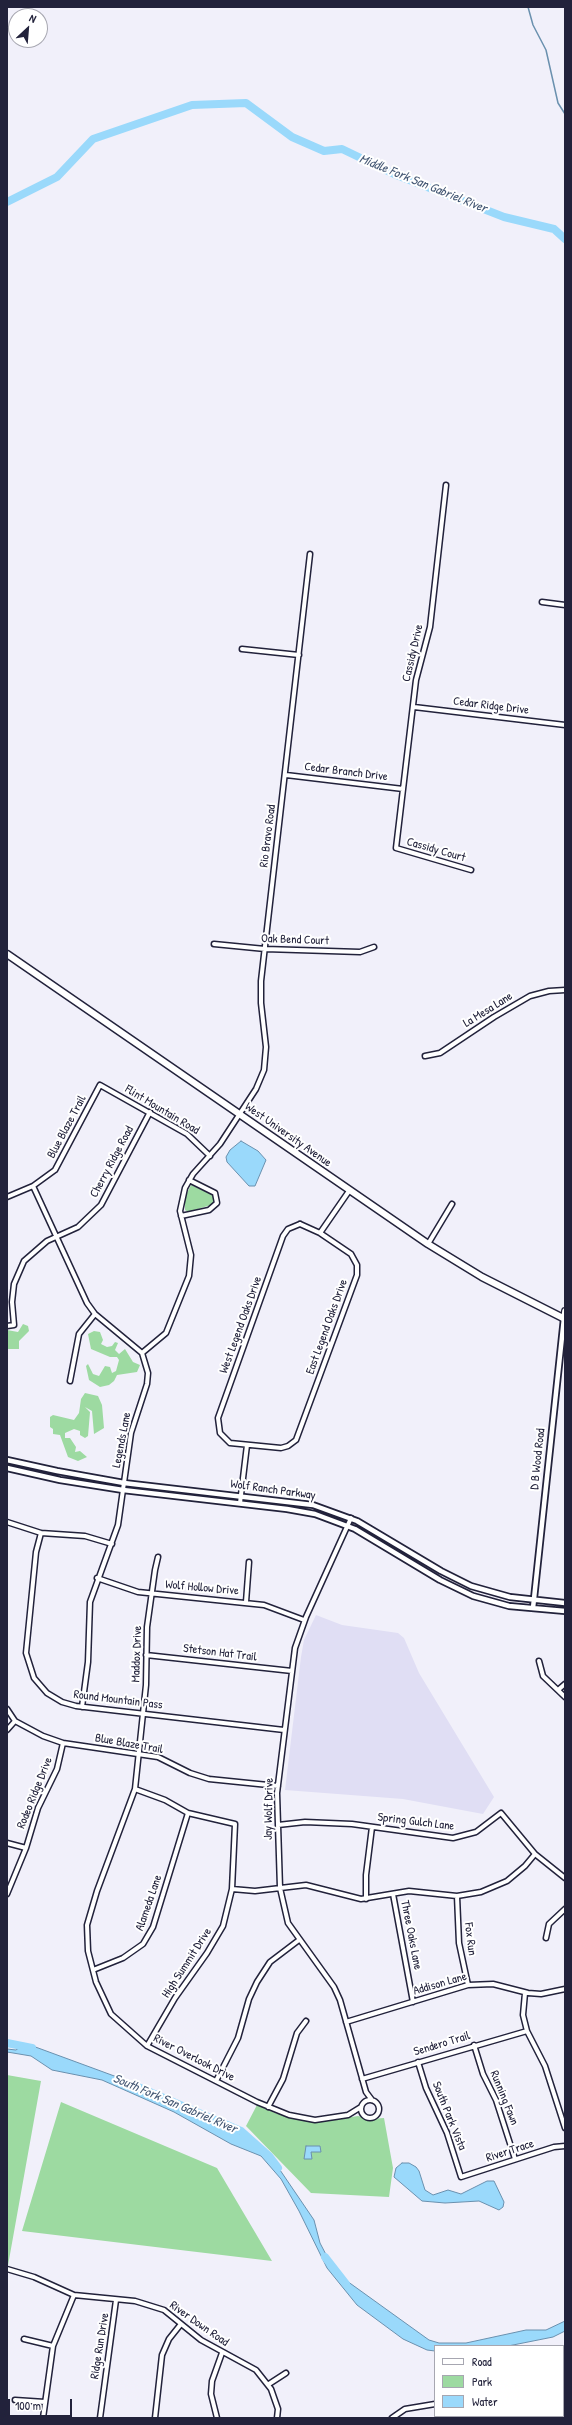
<!DOCTYPE html>
<style>
body{margin:0}
#map{position:relative;width:572px;height:2425px;overflow:hidden;background:#f1f0fa;font-family:"Patrick Hand",sans-serif}
canvas{display:block}
.frame{position:absolute;inset:0;border:8px solid #22223b;pointer-events:none}
.legend{position:absolute;left:434px;top:2345px;width:130px;height:72px;box-sizing:border-box;background:#fff;border:1px solid #a7a7b1;margin:0;padding:5px 7px;list-style:none;font-size:12px;color:#22223b}
.legend li{display:flex;align-items:center;gap:8px;height:20px}
.legend b{width:20px;border:1px solid #a7a7b1}
.north{position:absolute;left:8px;top:8px;width:40px;height:40px;box-sizing:border-box;background:#fff;border:1px solid #a7a7b1;border-radius:50%;rotate:26deg;font-size:11px;font-weight:700;line-height:16px;text-align:center;color:#22223b}
.north::after{content:'';display:block;margin:auto;width:14px;height:18px;background:#22223b;clip-path:polygon(50% 0,100% 100%,50% 72%,0 100%)}
.scale{position:absolute;left:8px;top:2399px;width:64px;height:18px;box-sizing:border-box;border:2px solid #22223b;border-top:0;padding-left:5px;font-size:12px;line-height:14px;white-space:nowrap;color:#22223b;-webkit-text-stroke:3px #fff;paint-order:stroke}
</style>
<div id="map">
<canvas width="572" height="2425"></canvas>
<div class="frame"></div>
<ul class="legend">
<li><b style="height:5px;background:#fff"></b>Road</li>
<li><b style="height:11px;background:#9ddaa1"></b>Park</li>
<li><b style="height:11px;background:#9ad9fb"></b>Water</li>
</ul>
<div class="north">N</div>
<div class="scale">100 m</div>
</div>
<script>
const ctx = document.querySelector('canvas').getContext('2d');
ctx.lineJoin = 'round';
function fill(path, color) {
  ctx.fillStyle = color;
  ctx.fill(path, 'evenodd');
}
function toPath(rows) {
  const path = new Path2D();
  for (const r of rows) {
    if (r.length === 3) {
      path.moveTo(r[0] + r[2], r[1]);
      path.arc(r[0], r[1], r[2], 0, 2 * Math.PI);
      continue;
    }
    path.moveTo(r[0], r[1]);
    for (let i = 2; i < r.length; i += 2) path.lineTo(r[i], r[i + 1]);
  }
  return path;
}
function stroke(path, color, width, dash) {
  ctx.strokeStyle = color;
  ctx.lineWidth = width;
  ctx.lineCap = dash ? 'butt' : 'round';
  ctx.setLineDash(dash || []);
  ctx.stroke(path);
}
function drawText(font, color, halo, rows, align = 'center') {
  ctx.font = font + ' "Patrick Hand",sans-serif';
  ctx.lineWidth = 4;
  ctx.setLineDash([]);
  ctx.textBaseline = 'middle';
  ctx.strokeStyle = halo;
  ctx.fillStyle = color;
  for (const [text, x, y, turn = 0] of rows) {
    ctx.save();
    ctx.translate(x, y);
    ctx.rotate((+turn || 0) * Math.PI / 180);
    ctx.textAlign = isNaN(turn) ? turn : align;
    if (halo) ctx.strokeText(text, 0, 0);
    ctx.fillText(text, 0, 0);
    ctx.restore();
  }
}
fill(toPath([
 [316,1615,342,1625,398,1633,404,1638,419,1673,494,1797,483,1814,403,1799,285,1790,301,1657,304,1640]
]), '#e0def4');
fill(toPath([
 [191,1185,213,1195,214,1204,188,1212,185,1210,185,1197],
 [23,1324,28,1326,29,1331,19,1341,19,1349,7,1349,7,1330,18,1332],
 [94,1331,100,1332,103,1340,101,1344,107,1347,112,1346,115,1342,118,1343,115,1350,119,1354,125,1349,133,1362,140,1365,137,1372,117,1375,114,1381,109,1385,100,1387,89,1380,86,1366,88,1364,93,1374,99,1376,105,1366,110,1367,112,1373,116,1371,119,1360,117,1357,110,1357,91,1349,88,1334],
 [85,1393,98,1396,102,1405,104,1428,94,1434,92,1411,85,1407,90,1412,88,1436,85,1438,80,1435,80,1431,74,1429,65,1433,65,1438,70,1438,76,1447,75,1452,80,1451,87,1457,78,1461,68,1457,60,1435,53,1434,53,1429,50,1427,50,1417,53,1415,74,1420,79,1413,81,1399],
 [7,2075,41,2081,7,2271],
 [61,2102,217,2168,272,2261,22,2231],
 [257,2105,275,2113,306,2121,319,2122,358,2116,370,2119,384,2118,393,2168,389,2197,311,2193,246,2126]
]), '#9ddaa1');
const water = toPath([
 [241,1141,258,1151,266,1160,255,1186,249,1186,227,1162,226,1157,230,1150,241,1141],
 [23,2045,30,2045,117,2077,216,2120,260,2146,280,2170,314,2220,320,2243,333,2268,340,2276,429,2340,439,2343,466,2343,526,2330,546,2330,565,2321,565,2331,553,2337,508,2346,435,2346,435,2351,427,2350,403,2339,357,2305,327,2268,299,2211,281,2179,261,2156,231,2144,174,2112,102,2080,52,2070,31,2056,7,2052,7,2049,16,2050,23,2045],
 [306,2146,320,2146,321,2152,311,2152,312,2159,304,2159,306,2146],
 [402,2163,409,2163,416,2167,419,2171,425,2190,433,2195,448,2190,461,2194,487,2181,494,2181,504,2202,503,2207,499,2210,479,2201,445,2203,422,2201,394,2177,396,2168,402,2163]
]);
fill(water, '#9ad9fb');
stroke(water, '#6a90ae', 1);
stroke(toPath([
 [528,7,533,25,546,50,558,103,565,114]
]), '#6a90ae', 1.5);
stroke(toPath([
 [7,202,57,177,93,139,192,105,246,103,292,137,324,151,342,149,394,174,504,217,554,229,565,239],
 [7,2043,32,2048],
 [138,2087,241,2131,269,2156,278,2168],
 [325,2257,346,2284]
]), '#9ad9fb', 8);
const minor = toPath([
 [446,485,430,627,416,680,396,848,471,870],
 [542,602,565,605],
 [242,649,299,655],
 [414,707,565,725],
 [286,775,403,789],
 [214,944,265,949,360,952,374,947],
 [425,1056,440,1053,494,1017,530,996,549,991,565,990],
 [33,1186,87,1303,95,1314,142,1353,148,1373,147,1384,131,1433,118,1525,90,1602,88,1662,82,1707],
 [7,1197,33,1186,55,1170,100,1085,187,1134,210,1156],
 [181,1216,209,1210,217,1203,215,1193,189,1180],
 [300,1224,320,1233,351,1254,357,1265,357,1275,296,1440,288,1446,281,1448,230,1443,220,1433,218,1418,283,1236,288,1229,300,1224],
 [320,1233,349,1191],
 [428,1244,452,1204],
 [7,1326,14,1325,12,1302,14,1284,24,1261,47,1241,78,1227,101,1205,150,1112],
 [142,1353,166,1333,189,1276,191,1255,180,1211,185,1188,193,1174,220,1144,256,1089,264,1070,266,1047,261,1003,261,981,310,554],
 [70,1381,79,1334,95,1314],
 [240,1503,247,1445],
 [351,1518,306,1617,295,1648,277,1793,280,1888,288,1923,334,1987,340,2000,366,2092,372,2100],
 [7,1522,41,1533,85,1536,112,1544],
 [41,1533,36,1552,26,1653,34,1678,47,1693,62,1702,76,1706,284,1730],
 [158,1557,155,1570,147,1627,146,1685,135,1789,97,1891,87,1925,88,1951,96,1982,111,2014,147,2046,257,2102,289,2115,315,2120,348,2115,361,2107],
 [97,1578,138,1592,264,1605,304,1620],
 [246,1602,249,1562],
 [146,1655,292,1671],
 [539,1661,543,1676,565,1697],
 [558,1690,565,1684],
 [7,1709,15,1721,43,1736,63,1743,158,1757,190,1773,209,1779,278,1786],
 [7,1730,15,1721],
 [135,1789,165,1800,188,1813,235,1824,232,1889,223,1926,207,1953,175,1998,147,2046],
 [278,1825,305,1822,352,1824,453,1838,476,1832,501,1813,535,1854,565,1878],
 [7,1843,26,1848],
 [232,1889,255,1891,306,1885,361,1899,409,1891,457,1896,481,1892,507,1881,525,1866,535,1854],
 [7,1894,26,1848,38,1808,57,1769,63,1743],
 [393,1894,413,2002],
 [457,1896,459,1943,468,1985],
 [366,1899,366,1875,372,1827],
 [546,1938,549,1924,565,1909],
 [93,1970,123,1958,143,1944,153,1927,188,1813],
 [525,1993,523,2015,527,2031,545,2066,565,2128],
 [346,2022,468,1985,493,1984,528,1993,541,1994,565,1989],
 [474,2045,483,2074,496,2100,515,2159],
 [418,2062,426,2088,447,2133,461,2177,554,2147,565,2146],
 [362,2079,527,2031],
 [216,2081,238,2038,249,1999,257,1982,270,1962,299,1940],
 [370,2109,9],
 [268,2107,283,2079,297,2033,306,2021],
 [7,2269,34,2277,74,2295,135,2301,164,2310,201,2340,256,2370,271,2389,278,2409,277,2418],
 [24,2339,53,2346],
 [269,2384,286,2373],
 [15,2400,45,2402],
 [448,2416,448,2418],
 [43,2418,53,2346,74,2295],
 [100,2418,116,2300],
 [155,2418,162,2355,169,2339,181,2324],
 [217,2418,211,2394,212,2381,222,2353],
 [392,2418,405,2409,435,2404]
]);
const tertiary = toPath([
 [7,1460,57,1471,124,1483,313,1505,357,1521,441,1571,471,1586,510,1597,565,1603],
 [7,1468,60,1480,123,1490,287,1509,315,1514,355,1529,440,1580,473,1596,509,1606,565,1611],
 [533,1608,564,1318]
]);
const secondary = toPath([
 [564,1318,565,1311]
]);
const primary = toPath([
 [7,954,428,1244,482,1277,565,1319]
]);
stroke(minor, '#22223b', 7);
stroke(tertiary, '#22223b', 8);
stroke(secondary, '#22223b', 8);
stroke(primary, '#22223b', 9);
stroke(minor, '#fff', 4);
stroke(tertiary, '#fff', 4.5);
stroke(secondary, '#fff', 5.5);
stroke(primary, '#fff', 6);
drawText('12px', '#22223b', '#fff', [
 ["Cassidy Drive",413,653,-77],
 ["Cedar Ridge Drive",491,706,7],
 ["Cedar Branch Drive",346,772,7],
 ["Rio Bravo Road",268,836,-83],
 ["Cassidy Court",436,850,16],
 ["Oak Bend Court",295,940,2],
 ["La Mesa Lane",488,1010,-32],
 ["Flint Mountain Road",162,1110,31],
 ["Blue Blaze Trail",67,1127,-62],
 ["West University Avenue",288,1135,35],
 ["Cherry Ridge Road",112,1162,-62],
 ["West Legend Oaks Drive",241,1325,-70],
 ["East Legend Oaks Drive",327,1327,-70],
 ["Legends Lane",122,1440,-79],
 ["D B Wood Road",538,1459,-84],
 ["Wolf Ranch Parkway",273,1490,8],
 ["Wolf Hollow Drive",202,1588,5],
 ["Stetson Hat Trail",220,1653,7],
 ["Maddox Drive",137,1654,-88],
 ["Round Mountain Pass",118,1700,7],
 ["Blue Blaze Trail",129,1744,10],
 ["Rodeo Ridge Drive",35,1793,-68],
 ["Jay Wolf Drive",269,1809,-89],
 ["Spring Gulch Lane",416,1822,7],
 ["Alameda Lane",149,1903,-71],
 ["Three Oaks Lane",411,1935,79],
 ["Fox Run",470,1939,83],
 ["High Summit Drive",187,1963,-57],
 ["Addison Lane",440,1984,-16],
 ["Sendero Trail",442,2044,-17],
 ["River Overlook Drive",194,2058,27],
 ["Running Fawn",504,2098,68],
 ["South Park Vista",449,2116,68],
 ["River Trace",510,2151,-18],
 ["River Down Road",199,2324,35],
 ["Ridge Run Drive",100,2346,-81]
]);
drawText('italic 13px', '#465975', '#fff', [
 ["Middle Fork San Gabriel River",423,184,22],
 ["South Fork San Gabriel River",175,2104,23]
]);
</script>
